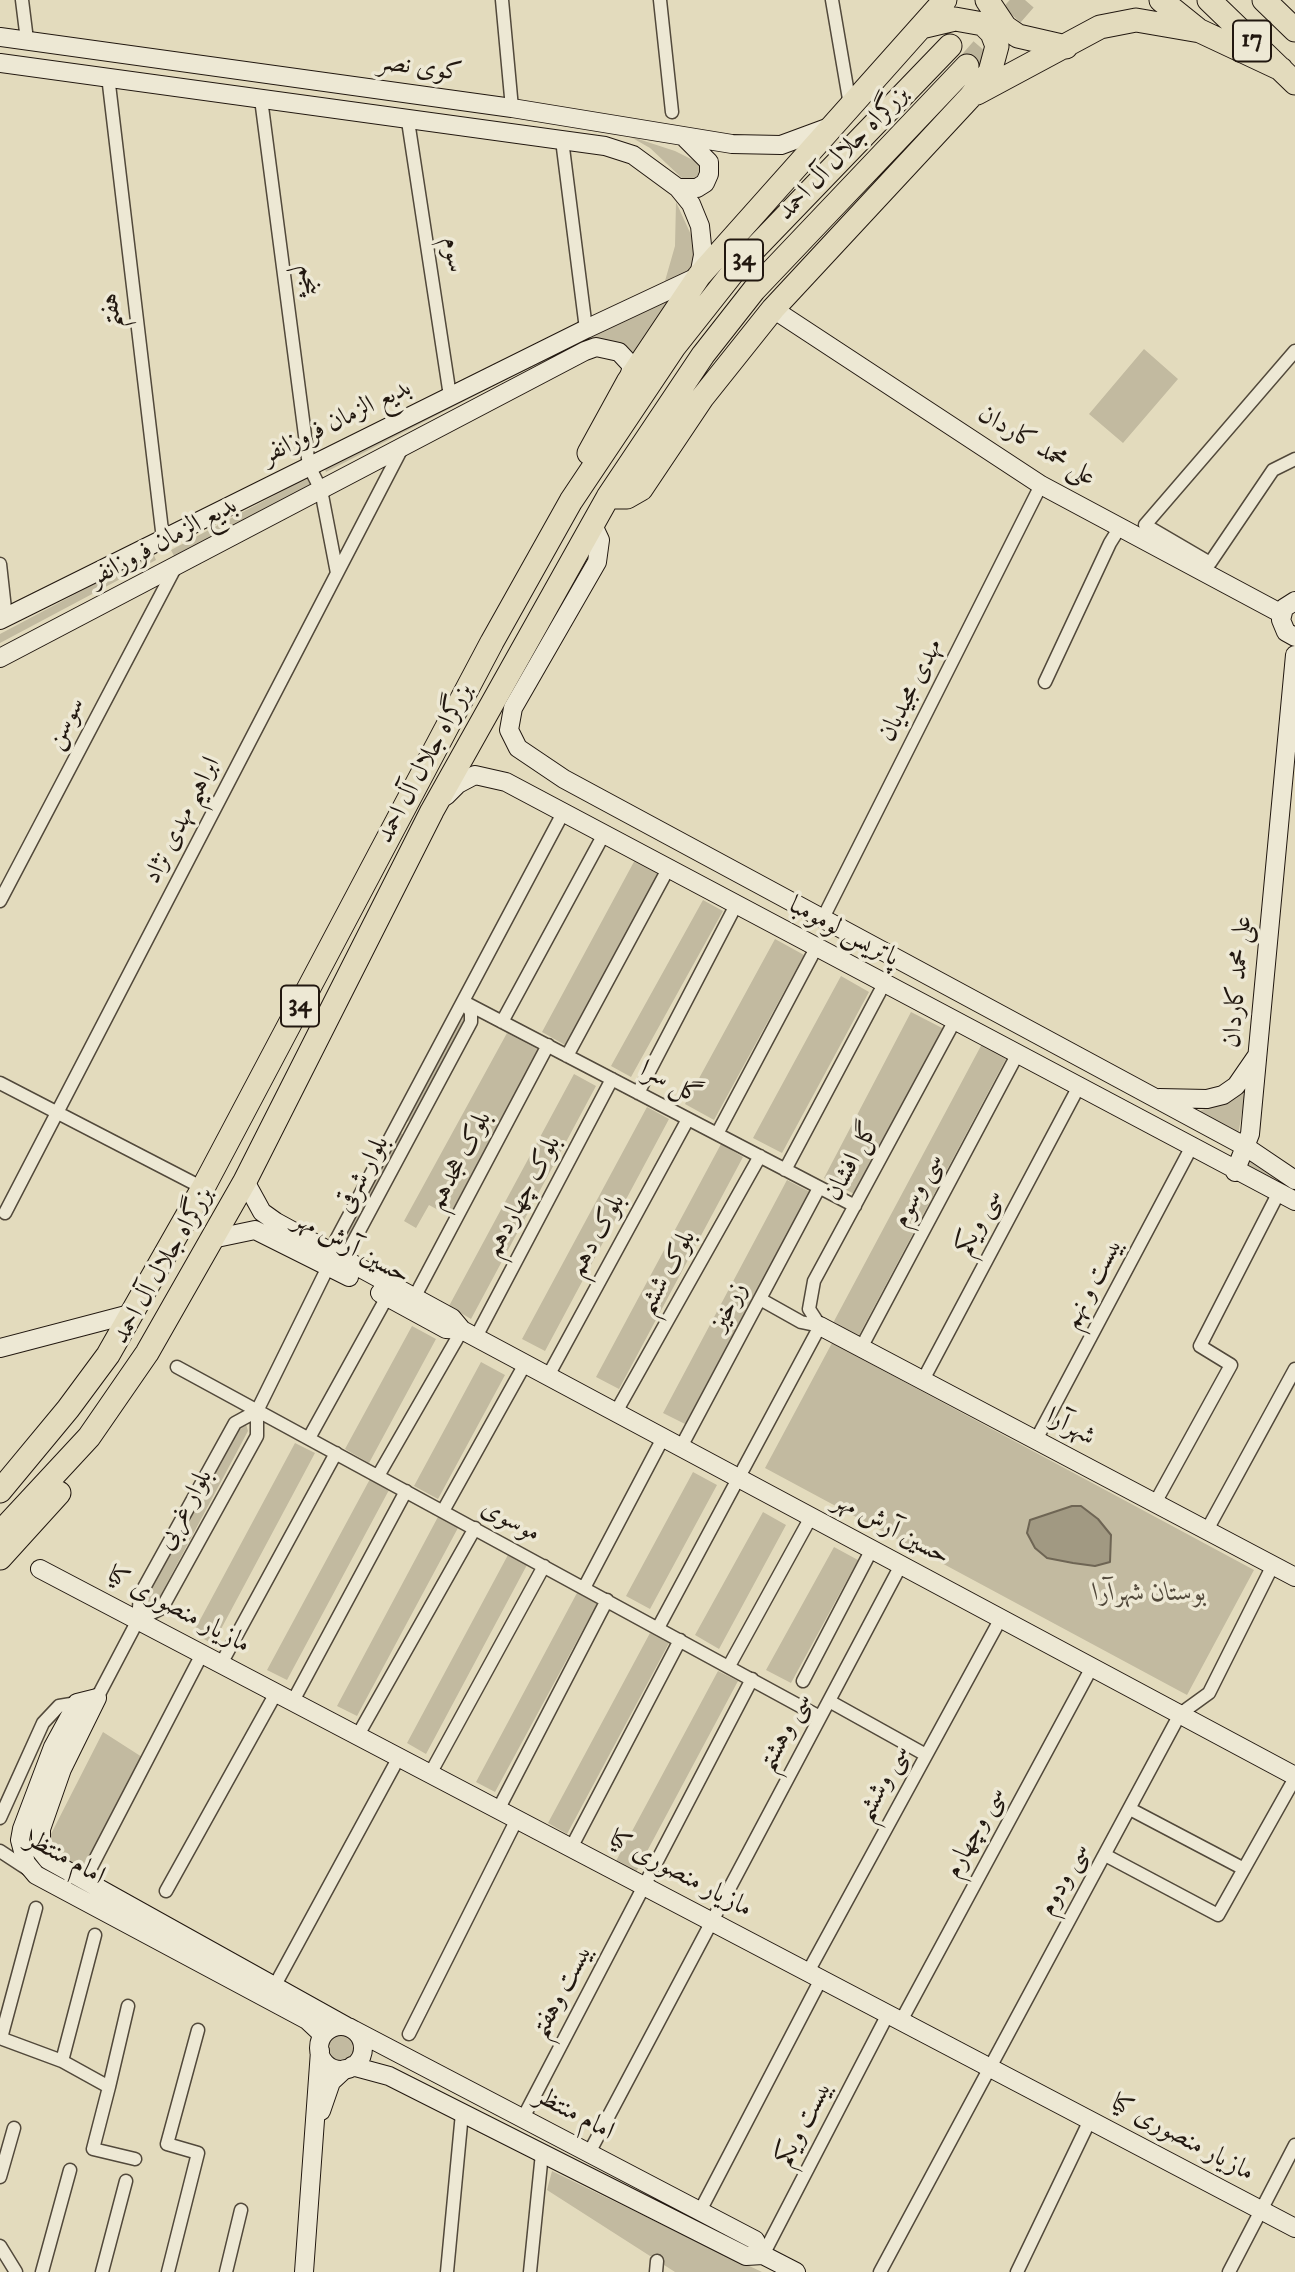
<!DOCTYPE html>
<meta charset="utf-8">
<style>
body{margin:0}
canvas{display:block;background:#e3dbbd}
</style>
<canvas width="1295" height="2272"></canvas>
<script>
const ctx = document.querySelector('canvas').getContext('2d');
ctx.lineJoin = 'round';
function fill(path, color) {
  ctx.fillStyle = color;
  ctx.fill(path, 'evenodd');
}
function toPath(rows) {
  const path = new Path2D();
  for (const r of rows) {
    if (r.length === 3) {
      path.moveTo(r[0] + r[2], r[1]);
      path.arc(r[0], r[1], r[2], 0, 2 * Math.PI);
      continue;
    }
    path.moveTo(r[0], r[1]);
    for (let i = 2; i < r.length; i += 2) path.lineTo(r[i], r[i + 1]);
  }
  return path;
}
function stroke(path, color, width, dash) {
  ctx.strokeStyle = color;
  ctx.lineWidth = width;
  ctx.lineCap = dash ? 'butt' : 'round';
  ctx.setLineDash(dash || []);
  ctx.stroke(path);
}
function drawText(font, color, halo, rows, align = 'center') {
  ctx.font = font + ' "IM FELL DW Pica",Amiri,serif';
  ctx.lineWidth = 7;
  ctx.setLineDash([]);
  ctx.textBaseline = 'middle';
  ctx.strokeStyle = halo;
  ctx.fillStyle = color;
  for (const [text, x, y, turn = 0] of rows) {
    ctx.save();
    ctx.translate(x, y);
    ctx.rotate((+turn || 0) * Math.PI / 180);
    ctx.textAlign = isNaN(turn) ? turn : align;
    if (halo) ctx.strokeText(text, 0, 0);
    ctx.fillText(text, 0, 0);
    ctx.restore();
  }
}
fill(toPath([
 [629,136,675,151,699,163,702,170,691,182,683,179,650,148],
 [676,202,692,237,694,270,665,281,675,246],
 [659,298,672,300,633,357,596,341,576,344,326,472,323,463],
 [1144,349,1178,379,1123,443,1089,414],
 [307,478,311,486,175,558,171,550],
 [153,553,156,560,0,643,0,634],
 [636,858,660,871,565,1045,542,1032],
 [703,900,723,911,631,1077,611,1066],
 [775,939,804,955,714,1120,685,1104],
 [841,976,869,992,782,1153,753,1138],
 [911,1012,944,1029,856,1195,824,1178],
 [464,1016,466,1020,412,1119,407,1122,405,1119],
 [507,1033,539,1050,449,1216,429,1205,416,1228,404,1221],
 [983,1042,1008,1055,858,1337,833,1323],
 [574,1074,596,1086,471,1319,449,1306],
 [1245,1093,1238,1136,1197,1112],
 [647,1107,669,1119,545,1351,522,1339],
 [399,1131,404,1136,344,1249,339,1242],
 [721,1144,743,1157,619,1389,596,1377],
 [1250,1159,1295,1187,1295,1198,1244,1170],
 [787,1180,810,1192,685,1424,663,1413],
 [412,1326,436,1339,369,1463,345,1449],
 [832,1343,1254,1570,1187,1695,765,1468],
 [481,1362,505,1375,438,1499,414,1486],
 [246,1424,248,1431,159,1598,149,1603,146,1598,238,1427],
 [295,1443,315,1453,213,1644,193,1633],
 [693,1472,717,1485,650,1609,626,1596],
 [370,1479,389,1490,287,1680,267,1670],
 [763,1512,786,1525,719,1649,695,1635],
 [439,1515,459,1526,357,1716,337,1706],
 [834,1547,858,1560,791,1683,766,1670],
 [509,1553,528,1563,426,1754,407,1743],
 [578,1591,598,1602,495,1792,476,1782],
 [650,1633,669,1643,567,1834,548,1823],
 [718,1671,738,1681,636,1872,616,1861],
 [103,1732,142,1757,83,1871,53,1853,50,1836],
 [341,2048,17],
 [552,2171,667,2227,762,2272,675,2272,547,2190]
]), '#c2baa0');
const water = toPath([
 [1072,1506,1081,1506,1098,1519,1111,1535,1110,1562,1095,1566,1073,1563,1047,1558,1035,1548,1027,1533,1030,1520,1072,1506]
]);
fill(water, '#a19982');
stroke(water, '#6e6554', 2);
stroke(toPath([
 [967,66,1025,0]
]), '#bcb49a', 23, [23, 11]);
const street = toPath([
 [22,0,27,40],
 [502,0,512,108],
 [660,0,672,112],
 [832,0,850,105],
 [108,76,163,539],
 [261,99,309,466,321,490,337,573],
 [408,121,450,396],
 [562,140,586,329],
 [1295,351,1145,525,1210,563,1273,470,1295,459],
 [0,564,6,618],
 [1045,682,1110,543,1120,527],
 [0,901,175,568],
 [823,918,1041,485],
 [464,1002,855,1206],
 [502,1022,604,834],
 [567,1056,668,869],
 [0,1083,203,1188],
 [638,1093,736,905],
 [717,1134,816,948],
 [785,1170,884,984],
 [5,1213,401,450],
 [334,1256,336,1240,563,813],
 [334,1256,350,1248,471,1022,471,1012,464,1002],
 [414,1298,548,1045],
 [760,1299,801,1322,820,1326],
 [820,1326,809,1309,814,1281,954,1022],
 [476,1337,612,1079],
 [861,1348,1017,1055],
 [177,1367,820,1717],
 [548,1376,688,1119],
 [923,1380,1078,1088],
 [616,1412,760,1156],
 [309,1438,387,1297],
 [1036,1440,1191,1148],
 [681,1447,819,1188],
 [378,1476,462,1330],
 [1155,1503,1231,1365,1200,1346,1278,1194],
 [443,1511,525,1364],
 [1207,1530,1295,1369],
 [584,1588,663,1438],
 [138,1620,162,1608,257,1436,257,1411,328,1267],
 [658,1628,820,1326],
 [221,1664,336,1453],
 [729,1666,811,1517],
 [803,1681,872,1549],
 [97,1698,138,1620,140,1595,235,1423,257,1411],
 [293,1701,406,1491],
 [829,1701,926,1755],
 [358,1735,475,1528],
 [430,1774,544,1566],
 [1130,1809,1244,1869],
 [498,1810,607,1600],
 [0,1818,43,1723,59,1706,77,1703],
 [571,1848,680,1640],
 [0,1851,32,1872],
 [1105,1855,1218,1915,1295,1778],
 [84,1881,202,1654],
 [166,1891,276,1693],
 [808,1972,1001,1618],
 [274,1987,399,1757],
 [901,2021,1092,1667],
 [409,2034,517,1819],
 [0,2038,62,2061,109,2087,93,2149,135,2159],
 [1,2038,36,1908],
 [62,2061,95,1935],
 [109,2087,128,2006],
 [523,2118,752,1679],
 [589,2153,901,1565],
 [0,2177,14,2128],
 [700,2211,821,1979],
 [0,2246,16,2272],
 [763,2255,888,2014],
 [42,2272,70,2170],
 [102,2272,126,2181],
 [168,2272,198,2153,167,2144,198,2030],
 [226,2272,241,2210],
 [447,2272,462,2113],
 [530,2272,542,2153],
 [656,2272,657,2261],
 [880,2272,1180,1714,1209,1693,1273,1565],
 [1017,2272,1090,2120],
 [1229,2272,1295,2145]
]);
const secondary = toPath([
 [0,37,512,108,732,144,781,145,827,128],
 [0,63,605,146,633,155,678,188,691,204,700,226,703,255,699,276,586,329,0,620],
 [678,188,697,188,705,183,709,174,709,162,685,138],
 [773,309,1041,485,1282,614],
 [592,523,600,540,597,562,513,708,509,730,518,748,564,779,1246,1147,1295,1180],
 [1295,601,1284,608,1281,620,1286,632,1295,637],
 [0,658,585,351,596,347,619,352,632,366,628,381],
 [446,796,458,784,475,775,506,782,1295,1201],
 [1159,1098,1207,1099,1223,1095,1236,1086,1256,1057],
 [1235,1172,1250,1134,1295,655],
 [245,1181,262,1212,276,1222,452,1318,462,1330,1295,1776],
 [212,1239,255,1230,349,1277],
 [380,1293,446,1329,462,1330],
 [820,1326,1295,1577],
 [0,1348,130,1314],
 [40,1569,1295,2228],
 [97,1698,77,1703,53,1747,22,1829,20,1840,26,1863,36,1875,307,2020,323,2035],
 [97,1698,62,1769,41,1829,41,1851,48,1860,346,2026],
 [341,2048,22],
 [354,2030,755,2240,763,2255],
 [352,2066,389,2076,746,2256,763,2255,796,2272],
 [321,2111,331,2082,345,2069],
 [304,2272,320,2051]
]);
const highway = toPath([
 [987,0,1005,27,1018,36,1066,47],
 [1161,0,1197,29],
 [1209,0,1295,83],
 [1264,0,1295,30],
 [977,93,1100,27,1136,20,1200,31,1281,69],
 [589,453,628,382,699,276,945,0],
 [608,497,627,497,641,489,702,398,773,309,971,96,990,72,997,46,992,33,983,24,955,19,921,27],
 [0,1491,68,1409,108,1355,203,1188,492,642,571,501,674,347,738,266,950,46],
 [0,1533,89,1437,147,1353,245,1181,432,811,608,497,703,355,754,290,967,66],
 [0,1558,59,1493]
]);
stroke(street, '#52493b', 15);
stroke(secondary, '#221810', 20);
stroke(highway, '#221810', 25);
stroke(street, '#ede8d4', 12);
stroke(secondary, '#ede8d4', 18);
stroke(highway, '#e3dbbd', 23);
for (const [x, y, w] of [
 [1252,41,38],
 [744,260,38],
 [300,1006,38]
]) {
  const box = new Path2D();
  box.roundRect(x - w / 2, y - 20.5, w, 41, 5);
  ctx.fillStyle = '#ede8d4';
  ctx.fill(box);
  stroke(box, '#221810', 2);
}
drawText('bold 24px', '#221810', null, [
 ["17",1252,41],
 ["34",744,260],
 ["34",300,1006]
]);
drawText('26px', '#221810', '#ede8d4', [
 ["کوی نصر",420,69,8],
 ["بزرگراه جلال آل احمد",844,154,-46],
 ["سوم",452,255,81],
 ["پنجم",308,280,83],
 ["هفتم",113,311,-97],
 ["بدیع‌ الزمان فروزانفر",337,423,-26],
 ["علی محمد کاردان",1036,447,31],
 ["بدیع الزمان فروزانفر",164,543,-28],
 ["مهدی مجیدیان",912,691,-63],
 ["سوسن",67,724,-62],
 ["بزرگراه جلال آل احمد",426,764,-62],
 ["ابراهیم مهدی نژاد",183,821,-63],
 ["پاتریس لومومبا",843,933,28],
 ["علی محمد کاردان",1239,982,-85],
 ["گل سرا",670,1084,28],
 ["بلوک هجدهم",461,1161,-62],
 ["گل افشان",853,1162,-62],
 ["بلوار شرقی",364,1175,-62],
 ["سی وسوم",919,1191,-62],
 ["بلوک چهاردهم",524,1197,-62],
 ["سی ویکم",980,1223,-62],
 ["بلوک دهم",598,1236,-61],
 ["حسین آرش مهر",351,1249,28],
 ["بزرگراه جلال آل احمد",164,1266,-60],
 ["بلوک ششم",668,1273,-61],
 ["بیست و نهم",1094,1284,-62],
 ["زرخیز",730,1307,-62],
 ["شهرآرا",1070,1428,28],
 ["بلوار غربی",186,1510,-61],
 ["موسوی",510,1522,28],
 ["حسین آرش مهر",891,1530,28],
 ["مازیار منصوری کیا",178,1611,28],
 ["سی وهشتم",786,1733,-62],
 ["سی وششم",884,1784,-62],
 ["سی وچهارم",976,1833,-62],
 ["امام منتظر",65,1859,29],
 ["مازیار منصوری کیا",680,1875,28],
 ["سی ودوم",1065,1880,-62],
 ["بیست وهفتم",563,1992,-62],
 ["امام منتظر",574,2115,28],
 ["بیست ویکم",805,2124,-62],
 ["مازیار منصوری کیا",1182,2139,28]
]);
drawText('italic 26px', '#52493b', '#ede8d4', [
 ["بوستان شهرآرا",1150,1595]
]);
</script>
